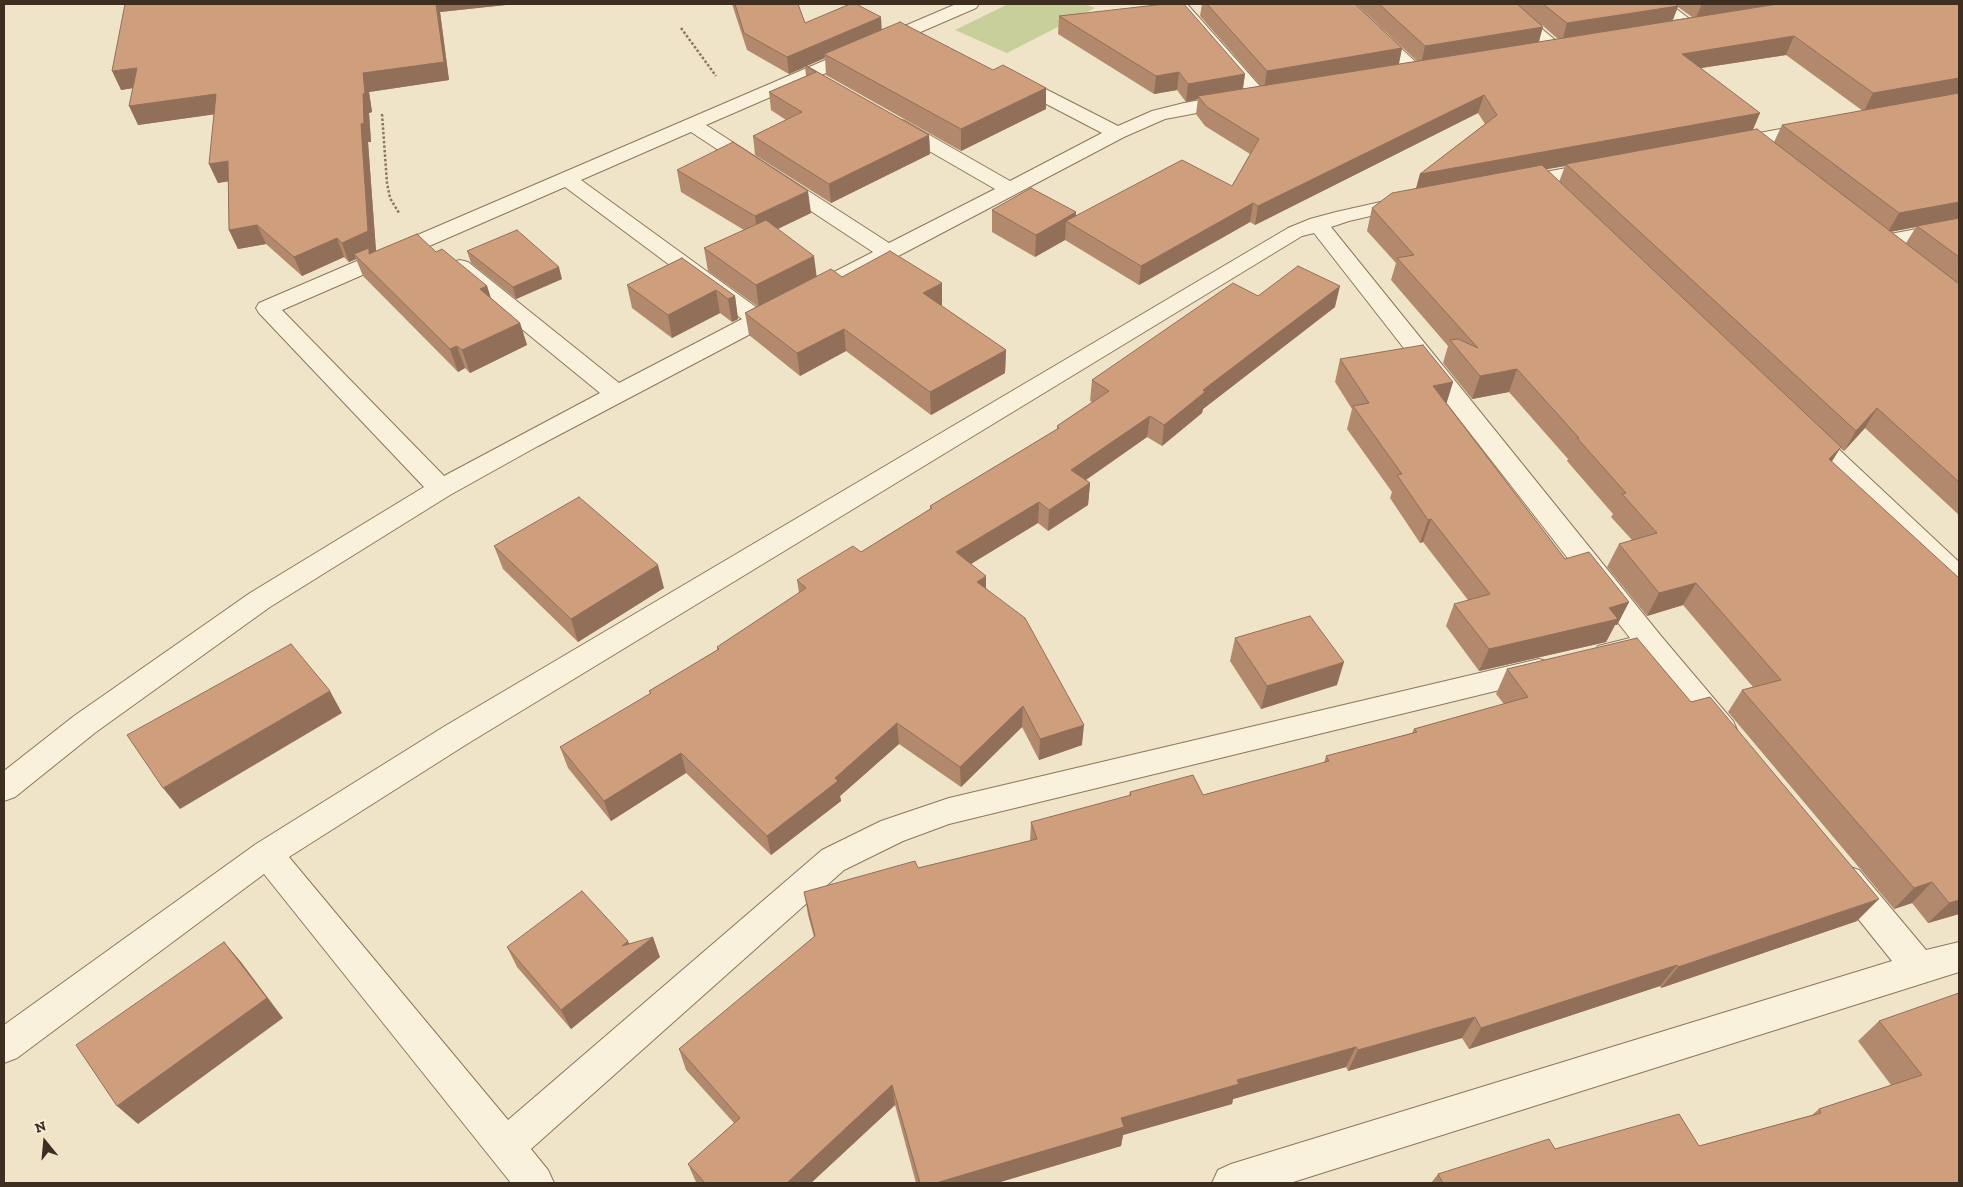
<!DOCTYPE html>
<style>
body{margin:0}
#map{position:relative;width:1963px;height:1187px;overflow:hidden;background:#f0e4c8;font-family:"Zilla Slab",serif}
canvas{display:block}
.frame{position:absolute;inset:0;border:5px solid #3d2e20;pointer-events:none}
.north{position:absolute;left:20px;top:1117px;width:50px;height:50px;-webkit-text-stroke:4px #f7eed8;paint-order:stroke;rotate:343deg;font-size:14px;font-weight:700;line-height:20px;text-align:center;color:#3d2e20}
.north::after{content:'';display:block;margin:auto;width:18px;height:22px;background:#3d2e20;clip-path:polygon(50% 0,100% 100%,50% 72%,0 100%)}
</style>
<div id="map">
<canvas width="1963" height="1187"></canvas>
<div class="frame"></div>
<div class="north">N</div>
</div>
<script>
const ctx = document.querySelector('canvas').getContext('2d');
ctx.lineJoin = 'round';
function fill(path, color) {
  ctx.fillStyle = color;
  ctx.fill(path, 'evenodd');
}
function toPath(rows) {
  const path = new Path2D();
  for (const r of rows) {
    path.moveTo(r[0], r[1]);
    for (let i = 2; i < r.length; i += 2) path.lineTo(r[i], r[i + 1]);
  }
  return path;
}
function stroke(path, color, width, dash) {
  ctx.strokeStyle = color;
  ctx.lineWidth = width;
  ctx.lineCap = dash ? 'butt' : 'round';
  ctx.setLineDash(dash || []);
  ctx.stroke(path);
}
fill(toPath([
 [1008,4,1085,4,1095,8,1007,53,955,30]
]), '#c9cf9b');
const street = toPath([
 [956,4,979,4,976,8,706,125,889,243,995,189,891,129,888,125,891,121,898,119,905,121,1010,181,1102,133,1008,84,1005,80,1008,76,1014,74,1020,76,1118,126,1152,111,1184,103,1234,94,1241,96,1243,100,1241,104,1234,106,1165,119,1124,137,538,446,450,495,270,607,96,732,15,797,4,801,4,771,74,716,250,593,424,487,259,313,256,308,259,303,956,4],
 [691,132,873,252,760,310,581,180,691,132],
 [565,187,742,319,619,383,468,262,460,260,452,262,449,267,452,272,600,393,444,476,282,310,565,187],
 [1170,4,1187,4,1265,92,1267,96,1265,100,1258,102,1251,100,1170,4],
 [1336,4,1354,4,1421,67,1424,71,1421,75,1415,76,1409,75,1336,4],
 [1494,4,1512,4,1566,49,1563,53,1557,54,1551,53,1494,4],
 [1651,4,1670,4,1700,27,1697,31,1691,32,1685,31,1653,8,1651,4],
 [1813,123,1820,125,1823,129,1820,133,1732,150,1725,148,1722,144,1725,140,1732,138,1813,123],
 [1599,162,1606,164,1609,168,1606,172,1518,189,1511,187,1508,183,1511,179,1518,177,1599,162],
 [1407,196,1414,198,1417,202,1414,206,1349,221,1331,227,1661,636,1733,721,1737,730,1733,739,1722,742,1711,739,1645,656,1608,665,1598,662,1594,654,1598,646,1630,638,1314,233,1302,236,467,744,289,857,508,1120,822,850,881,821,949,798,1539,659,1549,662,1553,670,1549,678,949,824,903,841,844,870,531,1149,548,1170,554,1183,511,1183,264,874,17,1058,4,1063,4,1025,256,844,445,726,1288,228,1310,219,1336,212,1407,196],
 [1959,221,1959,233,1885,247,1877,246,1874,241,1877,236,1885,235,1959,221],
 [1806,425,1815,427,1959,562,1959,588,1949,585,1797,439,1794,433,1797,427,1806,425],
 [1847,866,1859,870,1926,950,1959,942,1959,972,1290,1183,1212,1183,1218,1170,1231,1164,1892,961,1835,890,1831,880,1835,870,1847,866]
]);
stroke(street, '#8d765c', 2);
stroke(toPath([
 [681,28,716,76],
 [382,114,387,183,390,198,399,213]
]), '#8d765c', 2.5, [2.5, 2]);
fill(street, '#faf1dc');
fill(toPath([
 [125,4,515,4,440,12,449,80,369,92,372,112,369,113,371,142,368,142,376,251,436,252,487,286,491,298,520,323,527,345,470,373,465,368,458,372,363,276,356,259,349,262,344,257,302,276,266,244,238,249,229,230,228,181,218,183,209,164,214,114,138,125,133,88,121,90],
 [732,4,798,4,805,23,882,29,1046,109,961,151,826,75,825,58,807,66,929,135,930,154,831,203,755,155,753,136,786,120,771,110,769,92,806,76,805,67,789,74,747,50],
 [1202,4,1355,4,1402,48,1399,64,1417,61,1356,4,1959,4,1959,515,1865,428,1844,451,1840,448,1832,461,1959,914,1928,923,1912,903,1894,909,1728,712,1742,690,1753,687,1683,605,1647,616,1607,567,1619,544,1632,540,1611,517,1613,514,1567,461,1568,459,1509,392,1472,399,1443,363,1448,346,1391,280,1396,263,1367,231,1372,208,1416,188,1420,174,1485,124,1478,113,1255,225,1250,222,1139,285,1065,240,1035,257,992,232,992,210,1076,212,1076,216,1232,186,1250,154,1205,126,1196,114,1198,99,1186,102,1177,90,1154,94,1058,34,1059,16,1245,74,1243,89,1261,86,1200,16],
 [1678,7,1692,17,1673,20],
 [1542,25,1558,39,1539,42],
 [1786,55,1863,111,1782,125,1774,142,1752,130,1701,68],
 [1565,166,1559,182,1546,169],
 [1916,227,1906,243,1891,232],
 [677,170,811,213,778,229,816,276,842,277,942,305,941,306,1006,350,1005,373,931,415,846,351,800,376,749,335,745,313,757,306,708,271,704,248,744,230,681,192],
 [467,251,562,279,516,299,471,263],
 [682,258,735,296,738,319,732,322,720,313,672,338,632,308,627,285],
 [1258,296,1335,307,1203,409,1202,413,1162,446,1147,437,1086,480,1090,483,1088,505,1048,531,1038,523,971,564,1082,745,1039,760,1022,727,961,787,899,744,840,796,841,801,771,855,686,773,611,821,568,768,560,747,650,694,649,691,717,650,717,647,799,593,797,580,861,552,930,509,930,506,1057,429,1057,426,1092,402,1090,401,1092,380],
 [1340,359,1453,382,1446,403,1565,559,1629,602,1617,625,1615,625,1606,642,1479,671,1446,626,1454,604,1468,600,1423,542,1420,543,1390,498,1392,492,1347,429,1352,409,1335,382],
 [494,546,664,588,578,642,503,569],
 [1235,638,1337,685,1261,709,1230,661],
 [1507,669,1857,921,1661,988,1660,986,1469,1049,1462,1038,1348,1071,1346,1067,1233,1099,1232,1104,1123,1135,1121,1146,997,1183,916,1183,895,1105,811,1183,697,1183,696,1182,688,1164,734,1123,686,1070,679,1049,814,937,808,915,804,892,918,868,1030,841,1031,822,1129,796,1130,792,1203,795,1324,763,1326,756,1412,733,1414,729,1504,704,1496,694],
 [630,944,660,957,571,1029,517,967,507,947],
 [1959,994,1959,1183,1431,1183,1438,1174,1555,1149,1699,1146,1812,1115,1819,1109,1891,1085,1858,1041,1879,1021]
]), '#b2896c');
fill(toPath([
 [436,4,515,4,440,12,449,80,369,92,372,112,369,113,371,142,368,142,376,251,371,253,354,254,356,259,349,262,342,243,361,124,363,73],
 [1702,4,1797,4,1695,20],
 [1678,6,1671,24,1562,41,1567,23],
 [881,17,882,34,824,54,825,58,806,66,805,65,805,67,789,74,787,57],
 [1543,27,1538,45,1421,64,1425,46],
 [1794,36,1786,55,1675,72,1682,54],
 [1402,48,1398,67,1264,89,1267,71],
 [137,68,146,86,121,90,112,71],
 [1179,72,1177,90,1154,94,1156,76],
 [1245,74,1242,92,1198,96,1198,99,1186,102,1188,84],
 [1959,78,1959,95,1864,111,1873,93],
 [1046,88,1046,109,961,151,961,129],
 [216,94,224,113,138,125,129,106],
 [1484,95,1478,113,1255,225,1258,206],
 [1760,113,1752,132,1566,164,1565,166,1415,193,1420,174],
 [929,135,930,154,831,203,829,184],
 [228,161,237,180,218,183,209,164],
 [808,191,811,213,758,238,755,216],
 [1959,202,1959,220,1917,226,1916,227,1888,232,1899,213],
 [1253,203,1250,222,1139,285,1141,266],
 [1076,212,1075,227,1066,221,1065,240,1035,257,1036,235],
 [257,225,266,244,238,249,229,230],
 [337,238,344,257,302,276,294,257],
 [814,256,817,279,759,308,756,285],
 [559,267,562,279,516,299,513,287],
 [942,283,942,305,924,316,923,293],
 [487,286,494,309,480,289],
 [1340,286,1335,307,1203,409,1202,413,1162,446,1164,425,1203,390],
 [716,290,720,313,672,338,668,315],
 [735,296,738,319,732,322,728,299],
 [520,323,527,345,470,373,462,350],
 [844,329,846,351,800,376,797,353],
 [457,346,465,368,458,372,450,349],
 [1006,350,1005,373,931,415,930,392],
 [1517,369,1509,392,1472,399,1480,376],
 [1453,382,1446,405,1433,386],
 [1877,408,1865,428,1844,451,1856,431],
 [1150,416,1147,437,1070,491,1071,470],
 [1841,447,1827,469,1829,459],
 [1090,483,1088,505,1048,531,1049,510],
 [1039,502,1038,523,956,573,956,552],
 [1431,519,1423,542,1420,543,1428,520],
 [658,565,664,588,578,642,571,619],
 [986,576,986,597,977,582],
 [1696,583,1683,605,1647,616,1659,593],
 [1629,602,1617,625,1615,625,1606,642,1479,671,1489,649,1609,608],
 [1344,662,1337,685,1261,709,1267,686],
 [330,691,342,713,180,809,163,788],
 [1023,706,1022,727,961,787,960,767],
 [897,723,899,744,840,796,841,801,771,855,767,836,835,778],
 [1084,725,1082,745,1039,760,1040,739],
 [681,753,686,773,611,821,604,801],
 [1932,882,1912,903,1894,909,1914,888],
 [1879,899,1857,921,1661,988,1678,967],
 [1959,900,1959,914,1928,923,1949,903],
 [653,937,660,957,571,1029,561,1010,622,946,628,941,633,953],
 [224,942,241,962,283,1018,138,1124,117,1106],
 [1677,965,1660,986,1469,1049,1481,1028],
 [1475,1017,1462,1038,1348,1071,1358,1050],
 [1356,1047,1346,1067,1233,1099,1232,1104,1123,1135,1121,1146,997,1183,936,1183,1121,1118,1237,1080],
 [892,1085,895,1105,811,1183,787,1183]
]), '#916f58');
const building = toPath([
 [125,4,436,4,444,62,363,73,365,93,363,94,364,123,361,124,368,231,342,243,337,238,294,257,257,225,229,230,228,161,209,164,216,94,129,106,137,68,112,71,125,4],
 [735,4,798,4,805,23,850,4,856,4,881,17,787,57,744,33,735,4],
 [1165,4,1184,4,1245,74,1188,84,1179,72,1156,76,1059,16,1165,4],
 [1207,4,1355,4,1402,48,1267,71,1207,4],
 [1379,4,1517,4,1543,27,1425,46,1379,4],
 [1543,4,1675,4,1678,6,1567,23,1543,4],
 [1778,4,1959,4,1959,78,1873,93,1794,36,1682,54,1760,113,1420,174,1497,115,1484,95,1258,206,1253,203,1141,266,1066,221,1182,160,1232,186,1259,139,1207,107,1198,96,1778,4],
 [900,22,993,70,1003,65,1046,88,961,129,824,54,900,22],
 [805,65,929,135,829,184,753,136,802,112,769,92,816,72,805,65],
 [1959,93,1959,202,1899,213,1782,125,1959,93],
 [1757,129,1959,284,1959,482,1877,408,1856,431,1566,164,1757,129],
 [733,142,808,191,755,216,677,170,733,142],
 [1542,165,1841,447,1829,459,1959,578,1959,900,1949,903,1932,882,1914,888,1742,690,1781,680,1696,583,1659,593,1619,544,1657,533,1622,494,1626,493,1577,438,1579,438,1517,369,1480,376,1450,340,1458,339,1478,348,1397,258,1414,255,1372,208,1392,193,1542,165],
 [1031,188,1076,212,1036,235,992,210,1031,188],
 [1959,218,1959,257,1917,226,1959,218],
 [766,220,814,256,756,285,704,248,766,220],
 [517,230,559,267,513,287,467,251,517,230],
 [417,234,436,252,442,249,487,286,480,289,520,323,462,350,457,346,450,349,354,254,369,248,369,254,417,234],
 [890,251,942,283,923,293,1006,350,930,392,844,329,797,353,745,313,831,269,842,277,890,251],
 [682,258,735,296,728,299,716,290,668,315,627,285,682,258],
 [1298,266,1340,286,1203,390,1205,392,1164,425,1150,416,1071,470,1090,483,1049,510,1039,502,956,552,986,576,977,582,1025,618,1084,725,1040,739,1023,706,960,767,897,723,835,778,838,781,767,836,681,753,604,801,560,747,651,693,649,691,719,649,717,647,806,588,797,580,853,546,861,552,932,508,930,506,1059,428,1057,426,1109,391,1092,380,1233,283,1258,296,1298,266],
 [1423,345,1453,382,1433,386,1565,559,1589,552,1629,602,1609,608,1618,619,1489,649,1454,604,1490,594,1431,519,1428,520,1397,475,1402,474,1353,406,1369,403,1340,359,1423,345],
 [579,497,658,565,571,619,494,546,579,497],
 [1310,616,1344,662,1267,686,1235,638,1310,616],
 [1637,638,1691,702,1710,697,1879,899,1678,967,1677,965,1481,1028,1475,1017,1358,1050,1356,1047,1237,1080,1239,1084,1121,1118,1124,1127,936,1183,920,1183,892,1085,787,1183,705,1183,688,1164,740,1118,679,1049,815,936,804,892,915,861,918,868,1037,839,1031,822,1131,795,1130,792,1193,775,1203,795,1329,761,1326,756,1417,732,1414,729,1528,697,1507,669,1637,638],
 [291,644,330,691,163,788,127,735,291,644],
 [582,891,628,941,622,946,653,937,561,1010,507,947,582,891],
 [224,942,267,998,117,1106,76,1045,224,942],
 [1959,993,1959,1183,1443,1183,1438,1174,1549,1139,1555,1149,1679,1114,1699,1146,1821,1113,1819,1109,1922,1075,1879,1021,1959,993]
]);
fill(building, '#cf9f7d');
stroke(building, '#916f58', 1);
</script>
